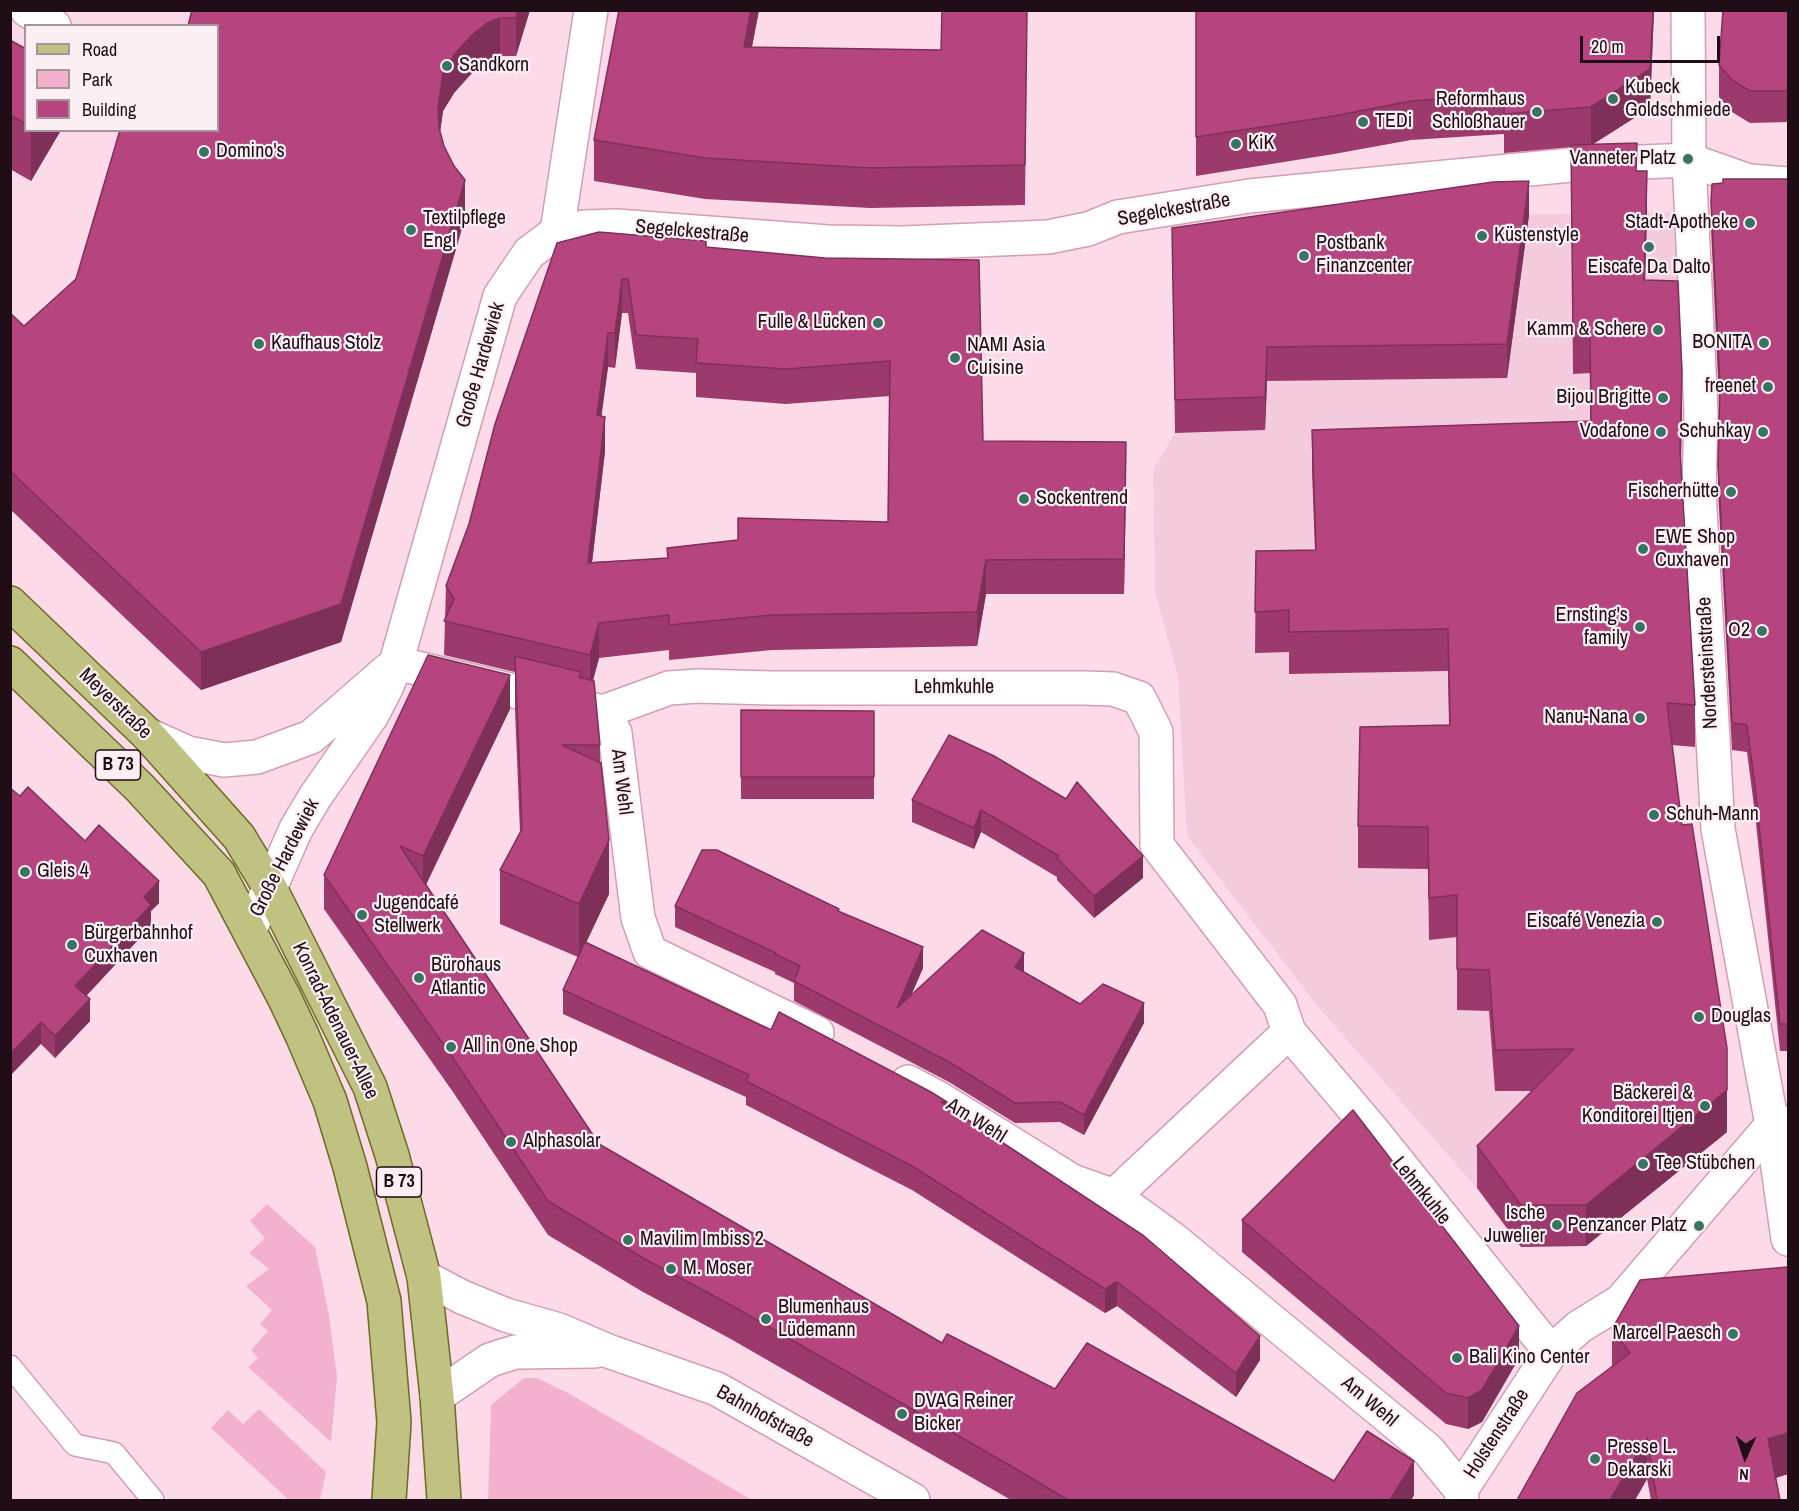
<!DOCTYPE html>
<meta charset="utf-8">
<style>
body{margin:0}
#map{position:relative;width:1799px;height:1511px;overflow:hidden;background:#fddae8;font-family:"Archivo Narrow",sans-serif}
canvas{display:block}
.frame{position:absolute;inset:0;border:12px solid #210d16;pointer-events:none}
.legend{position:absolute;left:24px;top:24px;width:195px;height:108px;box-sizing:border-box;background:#fbeff3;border:2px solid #a4959b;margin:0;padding:8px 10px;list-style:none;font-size:18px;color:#210d16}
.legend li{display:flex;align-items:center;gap:12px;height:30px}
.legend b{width:30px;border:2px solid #a4959b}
.north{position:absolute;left:1715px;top:1427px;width:60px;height:60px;-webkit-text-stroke:4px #fbeff3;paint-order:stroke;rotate:183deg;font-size:16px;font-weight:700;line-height:24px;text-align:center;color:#210d16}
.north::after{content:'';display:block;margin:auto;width:21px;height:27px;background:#210d16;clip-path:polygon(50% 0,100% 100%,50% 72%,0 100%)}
.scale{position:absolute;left:1580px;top:36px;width:140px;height:27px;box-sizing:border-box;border:3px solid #210d16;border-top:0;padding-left:8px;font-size:18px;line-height:21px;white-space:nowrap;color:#210d16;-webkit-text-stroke:4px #fbeff3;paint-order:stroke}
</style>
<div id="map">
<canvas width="1799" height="1511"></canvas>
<div class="frame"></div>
<ul class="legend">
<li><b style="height:8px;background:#c0c282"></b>Road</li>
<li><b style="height:16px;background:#f4b1ce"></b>Park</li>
<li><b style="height:16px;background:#b6447f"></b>Building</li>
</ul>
<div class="north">N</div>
<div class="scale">20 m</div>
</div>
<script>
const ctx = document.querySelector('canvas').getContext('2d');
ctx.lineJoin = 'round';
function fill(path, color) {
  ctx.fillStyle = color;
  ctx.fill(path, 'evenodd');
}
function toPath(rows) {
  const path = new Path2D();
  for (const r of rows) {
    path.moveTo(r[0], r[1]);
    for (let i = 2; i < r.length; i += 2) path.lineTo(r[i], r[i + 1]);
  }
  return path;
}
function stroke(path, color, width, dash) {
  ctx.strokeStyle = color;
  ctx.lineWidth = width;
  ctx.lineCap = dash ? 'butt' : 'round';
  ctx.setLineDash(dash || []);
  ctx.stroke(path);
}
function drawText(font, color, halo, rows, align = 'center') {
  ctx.font = font + ' "Archivo Narrow",sans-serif';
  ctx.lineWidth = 4.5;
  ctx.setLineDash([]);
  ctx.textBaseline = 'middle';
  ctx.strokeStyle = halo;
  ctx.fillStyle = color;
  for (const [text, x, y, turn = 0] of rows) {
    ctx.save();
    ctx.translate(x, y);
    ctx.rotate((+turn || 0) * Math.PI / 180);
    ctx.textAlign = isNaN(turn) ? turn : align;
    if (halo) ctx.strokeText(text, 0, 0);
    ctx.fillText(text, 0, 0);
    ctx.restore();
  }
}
fill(toPath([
 [1674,212,1678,371,1670,772,1727,1078,1727,1132,1586,1246,1521,1247,1477,1188,1319,1008,1187,836,1178,677,1155,591,1153,470,1175,433,1172,261,1493,215]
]), '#f4cbdc');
fill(toPath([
 [267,1204,315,1247,329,1315,337,1377,331,1442,248,1367,258,1358,251,1350,268,1331,260,1324,272,1310,246,1286,269,1269,249,1253,265,1238,250,1221],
 [524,1378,537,1378,570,1394,752,1500,488,1500,491,1405],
 [259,1409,326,1472,320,1500,289,1500,211,1428,228,1410,243,1424]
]), '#f4b1ce');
const service = toPath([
 [10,1366,75,1445,114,1453,153,1500]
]);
const pedestrian = toPath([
 [1688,10,1689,160,1701,413,1699,491,1718,829,1772,1125,1788,1239],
 [1118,217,1249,196,1571,165,1689,160,1749,181,1788,184],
 [1289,1032,1373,1131,1551,1352],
 [1461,1490,1551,1352,1579,1327,1621,1301,1772,1125,1787,1123]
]);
const minor = toPath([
 [27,10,54,26],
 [557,232,585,227,616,226,828,242,903,243,1048,237,1088,229,1118,217],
 [396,663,603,712,669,688,698,686,771,688,1084,688,1113,689,1139,698,1156,732,1157,845,1280,1005,1289,1032,1114,1196],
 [603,712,615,733,638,918,650,952,817,1033],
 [148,735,188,753,224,760,257,757,311,737,388,670],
 [249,930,270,888,296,829,315,797,372,715,386,688,396,663,500,296,529,253,557,232,591,10],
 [908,1082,940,1099,1072,1181,1114,1196,1173,1239,1428,1450,1461,1490,1462,1500],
 [424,1277,462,1297,506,1315,559,1330,608,1351,717,1389,913,1500],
 [437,1396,490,1360,515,1352,595,1351]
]);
const primary = toPath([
 [10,603,148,735,239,837,270,888,370,1087,392,1155,424,1277,437,1396,444,1500],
 [10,663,140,788,219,874,284,997,302,1035,330,1101,350,1167,384,1301,394,1422,389,1500]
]);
stroke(service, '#d59db5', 24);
stroke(pedestrian, '#d59db5', 36);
stroke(minor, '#d59db5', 36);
stroke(primary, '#6d6926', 36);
stroke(service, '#fff', 21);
stroke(pedestrian, '#fff', 33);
stroke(minor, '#fff', 33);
stroke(primary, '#c0c282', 33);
fill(toPath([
 [192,10,530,10,516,56,500,56,487,61,471,74,454,93,443,111,440,132,465,218,341,642,201,690,10,509,10,313,24,326,76,279,218,130],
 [759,10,752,47,941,50,1027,10,1025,205,870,208,705,199,594,181,594,140],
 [1196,10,1654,10,1650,108,1592,145,1637,171,1647,212,1645,280,1682,413,1681,463,1695,705,1695,747,1672,745,1682,825,1727,1132,1586,1246,1521,1247,1477,1188,1477,1146,1532,1091,1495,1091,1489,1011,1457,1010,1457,937,1429,940,1428,869,1358,868,1358,826,1449,725,1448,671,1289,674,1289,652,1255,653,1256,551,1315,550,1312,472,1312,430,1590,421,1590,373,1573,374,1571,147,1504,153,1504,134,1411,140,1334,154,1196,176],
 [1788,10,1788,122,1750,123,1732,112,1719,97,1719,65],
 [10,40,26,49,26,130,61,130,31,181,10,169],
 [1788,179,1788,1051,1780,1051,1755,814,1747,752,1732,750,1718,491,1719,403,1711,228,1711,201],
 [1529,215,1507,378,1267,381,1265,430,1175,433,1172,228],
 [557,243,706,247,825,258,983,441,1126,477,1124,594,986,594,977,646,772,650,669,660,669,650,599,658,593,681,600,745,600,762,609,894,586,942,771,1030,947,1102,947,1106,1260,1360,1236,1397,1117,1306,1105,1313,912,1190,746,1105,746,1097,563,1014,563,990,578,957,500,924,500,870,520,832,515,710,515,672,444,655,446,586,469,524],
 [622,313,628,313,636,369,696,373,696,397,786,404,890,396,888,522,667,548,667,558,592,562,605,451,601,416,608,367,615,368],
 [510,709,426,885,599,1144,942,1343,1055,1389,1334,1481,1414,1495,1411,1500,1011,1500,729,1338,643,1292,548,1235,453,1092,324,909,324,875],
 [741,710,874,711,874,799,741,799],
 [949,735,1143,878,1094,918,1057,880,1057,877,981,832,974,849,912,822,912,800],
 [20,796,85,841,159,903,151,911,151,926,86,996,90,1021,55,1058,41,1044],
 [675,906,839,911,923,968,911,995,1024,972,1080,1004,1144,1023,1084,1135,1060,1122,1015,1123,949,1082,794,1001,794,983,775,974,775,972,675,927],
 [1242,1220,1519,1358,1482,1422,1468,1429,1446,1424,1242,1252],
 [1612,1329,1788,1474,1776,1478,1780,1500,1651,1500,1647,1479,1635,1500,1517,1500,1612,1366]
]), '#9d3a6d');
fill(toPath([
 [518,10,530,10,516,56,516,18],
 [751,10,759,10,744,87,744,47],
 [1653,10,1654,10,1650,108,1591,145,1591,107],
 [500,18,500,56,487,61,471,74,454,93,443,111,438,146,438,108,443,73,454,55,471,36,487,23],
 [31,130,61,130,31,181],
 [1647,171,1647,212,1644,321,1644,280],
 [465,180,465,218,341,642,201,690,201,652],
 [1529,181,1529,215,1507,378,1507,344],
 [622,279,622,313,615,368,615,333],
 [608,333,608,367,597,450,597,415],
 [1267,347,1267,381,1265,430,1265,397],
 [1682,372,1682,413,1680,492,1680,450],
 [605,417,605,451,588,597,588,563],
 [1126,442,1126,477,1124,594,1124,559],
 [986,560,986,594,977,646,977,612],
 [599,623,599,658,590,690,590,655],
 [510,675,510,709,423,890,423,856],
 [981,810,981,832,974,849,974,828],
 [609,840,609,894,579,958,579,904],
 [1143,856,1143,878,1094,918,1094,896],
 [159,881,159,903,151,911,151,926,75,1008,75,986,144,897],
 [923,947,923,968,897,1028,897,1008],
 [1024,953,1024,973,1015,967],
 [90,999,90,1021,55,1058,55,1036],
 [1144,1003,1144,1023,1084,1135,1084,1115],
 [41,1022,41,1044,10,1076,10,1054],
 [1727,1090,1727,1132,1586,1246,1586,1205],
 [1117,1282,1117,1306,1105,1313,1105,1289],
 [1519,1326,1519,1358,1482,1422,1468,1429,1468,1398],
 [1260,1336,1260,1360,1236,1397,1236,1373],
 [1788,1433,1788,1474,1768,1480,1768,1439],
 [1647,1438,1647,1479,1635,1500,1610,1500],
 [1414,1461,1414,1495,1411,1500,1390,1500]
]), '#7f3059');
const building = toPath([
 [192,10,518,10,516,18,500,18,487,23,471,36,454,55,443,73,438,108,439,128,444,146,454,166,465,180,341,604,201,652,10,471,10,313,24,326,76,279,120,130,218,130,218,26,188,26,192,10],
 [619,10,751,10,744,47,941,50,942,10,1027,10,1025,165,870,168,705,158,594,140,619,10],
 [1196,10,1653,10,1650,69,1591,107,1504,114,1504,95,1411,101,1334,116,1196,137,1196,10],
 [1723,10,1788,10,1788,91,1750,91,1732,80,1719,65,1723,10],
 [10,40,26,49,26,124,10,115,10,40],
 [1637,143,1636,171,1647,171,1644,280,1678,281,1682,372,1680,450,1695,705,1667,703,1682,825,1692,824,1727,1048,1727,1090,1586,1205,1521,1205,1477,1146,1574,1049,1495,1050,1489,970,1457,969,1457,895,1429,898,1428,827,1358,826,1360,727,1450,725,1448,629,1289,632,1289,610,1255,612,1256,551,1316,550,1312,430,1591,421,1590,331,1573,333,1571,145,1637,143],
 [1723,179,1788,179,1788,1024,1780,1024,1755,787,1747,725,1732,723,1718,464,1720,385,1711,201,1712,184,1723,183,1723,179],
 [1529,181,1507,344,1267,347,1265,397,1175,400,1172,228,1493,182,1529,181],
 [599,232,706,241,706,247,825,258,979,260,983,441,1126,442,1124,559,986,560,977,612,772,615,669,625,669,615,599,623,590,655,444,621,454,599,446,586,469,524,495,424,557,243,599,232],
 [622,279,628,279,636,335,698,339,696,363,786,369,890,361,888,522,738,518,738,540,667,548,668,558,588,563,605,417,597,415,608,333,615,333,622,279],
 [428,655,510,675,423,856,400,846,599,1144,942,1343,947,1334,1055,1389,1087,1343,1334,1481,1367,1431,1414,1461,1390,1500,1068,1500,1004,1462,729,1304,643,1258,548,1201,453,1058,324,875,428,655],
 [515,656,581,672,579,677,594,681,600,745,562,745,601,763,609,840,579,904,500,870,522,829,515,656],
 [741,710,874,711,874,777,741,777,741,710],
 [949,735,994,756,1066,799,1077,782,1143,856,1094,896,1057,858,1059,856,981,810,974,828,912,800,949,735],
 [28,787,85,841,99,825,159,881,144,897,151,905,75,986,90,999,55,1036,41,1022,10,1054,10,788,20,796,28,787],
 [702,850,717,850,839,909,838,911,923,947,897,1008,982,930,1024,953,1015,967,1080,1004,1103,984,1144,1003,1084,1115,1060,1102,1015,1103,949,1062,794,981,800,966,775,954,776,953,675,906,702,850],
 [585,942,771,1030,779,1012,931,1092,947,1102,941,1102,1144,1236,1260,1336,1236,1373,1117,1282,1105,1289,912,1166,746,1081,749,1075,563,990,585,942],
 [1353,1110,1519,1326,1482,1390,1468,1398,1446,1393,1242,1220,1353,1110],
 [1788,1267,1788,1433,1768,1439,1780,1500,1657,1500,1647,1438,1610,1500,1517,1500,1577,1393,1630,1353,1612,1329,1640,1280,1788,1267]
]);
fill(building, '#b6447f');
stroke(building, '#7f3059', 1.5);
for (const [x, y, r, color] of [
 [447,66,6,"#377562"],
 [1613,99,6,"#377562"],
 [1537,112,6,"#377562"],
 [1363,122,6,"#377562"],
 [1236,144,6,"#377562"],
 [204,152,6,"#377562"],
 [1688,159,6,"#377562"],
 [1750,223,6,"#377562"],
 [411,230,6,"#377562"],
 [1482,236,6,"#377562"],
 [1649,247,6,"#377562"],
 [1304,256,6,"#377562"],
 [878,323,6,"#377562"],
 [1658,330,6,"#377562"],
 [1764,343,6,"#377562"],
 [259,344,6,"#377562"],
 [955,358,6,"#377562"],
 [1768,387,6,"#377562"],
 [1663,398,6,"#377562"],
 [1661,432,6,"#377562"],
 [1763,432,6,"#377562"],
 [1731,492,6,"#377562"],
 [1024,499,6,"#377562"],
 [1643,549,6,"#377562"],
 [1640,627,6,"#377562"],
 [1762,631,6,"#377562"],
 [1640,718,6,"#377562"],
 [1654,815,6,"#377562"],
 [25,872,6,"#377562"],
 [362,915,6,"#377562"],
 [1657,922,6,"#377562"],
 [72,945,6,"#377562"],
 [419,978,6,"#377562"],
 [1699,1017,6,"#377562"],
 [451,1047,6,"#377562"],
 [1705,1106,6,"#377562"],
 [511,1142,6,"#377562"],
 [1643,1164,6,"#377562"],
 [1557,1225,6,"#377562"],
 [1699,1226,6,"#377562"],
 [628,1240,6,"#377562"],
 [671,1269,6,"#377562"],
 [766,1319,6,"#377562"],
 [1733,1334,6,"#377562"],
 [1457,1358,6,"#377562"],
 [902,1414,6,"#377562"],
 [1595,1459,6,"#377562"]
]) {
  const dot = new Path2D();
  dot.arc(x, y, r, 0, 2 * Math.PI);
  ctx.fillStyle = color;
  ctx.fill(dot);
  stroke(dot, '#fbeff3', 2);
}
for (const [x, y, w] of [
 [118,765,45],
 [399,1182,45]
]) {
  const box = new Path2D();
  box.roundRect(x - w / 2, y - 15, w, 30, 4.5);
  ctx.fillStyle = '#fbeff3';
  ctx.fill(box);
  stroke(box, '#210d16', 1.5);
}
drawText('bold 18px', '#210d16', null, [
 ["B 73",118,765],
 ["B 73",399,1182]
]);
drawText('20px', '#210d16', '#fbeff3', [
 ["Sandkorn",459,66],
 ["Kubeck",1625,88],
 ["Goldschmiede",1625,111],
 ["Reformhaus",1525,100,"right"],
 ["Schloßhauer",1525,123,"right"],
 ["TEDi",1375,122],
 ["KiK",1248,144],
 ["Domino's",216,152],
 ["Vanneter Platz",1676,159,"right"],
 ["Textilpflege",423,219],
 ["Engl",423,242],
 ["Stadt-Apotheke",1738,223,"right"],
 ["Küstenstyle",1494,236],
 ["Postbank",1316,244],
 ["Finanzcenter",1316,267],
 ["Eiscafe Da Dalto",1649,268,"center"],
 ["Fulle & Lücken",866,323,"right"],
 ["Kamm & Schere",1646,330,"right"],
 ["BONITA",1752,343,"right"],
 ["Kaufhaus Stolz",271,344],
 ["NAMI Asia",967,346],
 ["Cuisine",967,369],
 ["freenet",1756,387,"right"],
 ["Bijou Brigitte",1651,398,"right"],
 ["Vodafone",1649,432,"right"],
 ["Schuhkay",1751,432,"right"],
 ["Fischerhütte",1719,492,"right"],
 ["Sockentrend",1036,499],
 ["EWE Shop",1655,538],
 ["Cuxhaven",1655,561],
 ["Ernsting's",1628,616,"right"],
 ["family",1628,639,"right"],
 ["O2",1750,631,"right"],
 ["Nanu-Nana",1628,718,"right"],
 ["Schuh-Mann",1666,815],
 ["Gleis 4",37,872],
 ["Jugendcafé",374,904],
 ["Stellwerk",374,927],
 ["Eiscafé Venezia",1645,922,"right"],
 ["Bürgerbahnhof",84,934],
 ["Cuxhaven",84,957],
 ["Bürohaus",431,966],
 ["Atlantic",431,989],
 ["Douglas",1711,1017],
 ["All in One Shop",463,1047],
 ["Bäckerei &",1693,1094,"right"],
 ["Konditorei Itjen",1693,1117,"right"],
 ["Alphasolar",523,1142],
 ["Tee Stübchen",1655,1164],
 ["Ische",1545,1214,"right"],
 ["Juwelier",1545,1237,"right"],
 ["Penzancer Platz",1687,1226,"right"],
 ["Mavilim Imbiss 2",640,1240],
 ["M. Moser",683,1269],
 ["Blumenhaus",778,1308],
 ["Lüdemann",778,1331],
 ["Marcel Paesch",1721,1334,"right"],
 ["Bali Kino Center",1469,1358],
 ["DVAG Reiner",914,1402],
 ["Bicker",914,1425],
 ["Presse L.",1607,1448],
 ["Dekarski",1607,1471]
], 'left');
drawText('20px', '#210d16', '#fbeff3', [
 ["Segelckestraße",1174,210,-10],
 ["Segelckestraße",692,232,5],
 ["Große Hardewiek",481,365,-74],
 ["Nordersteinstraße",1708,663,-93],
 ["Lehmkuhle",954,688],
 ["Meyerstraße",115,704,44],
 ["Am Wehl",621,782,83],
 ["Große Hardewiek",285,858,-63],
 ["Konrad-Adenauer-Allee",335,1021,64],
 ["Am Wehl",976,1121,32],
 ["Lehmkuhle",1421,1191,51],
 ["Am Wehl",1369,1402,40],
 ["Bahnhofstraße",765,1417,29],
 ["Holstenstraße",1497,1434,-57]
]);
</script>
